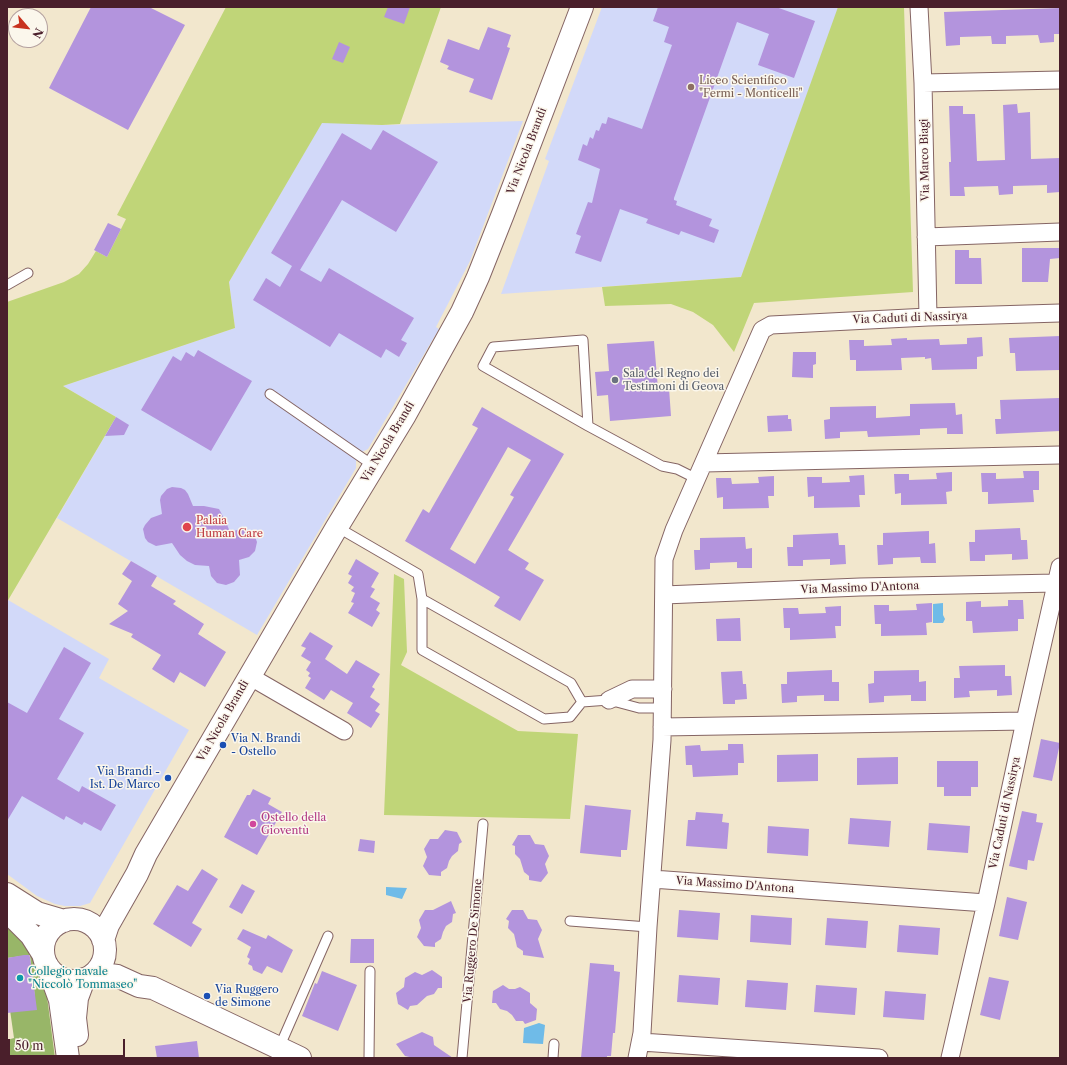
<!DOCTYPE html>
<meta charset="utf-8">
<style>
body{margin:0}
#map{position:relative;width:1067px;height:1065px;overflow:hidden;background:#f2e7cd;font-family:"Libre Caslon Text",serif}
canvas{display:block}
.frame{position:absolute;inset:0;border:8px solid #4a1f2b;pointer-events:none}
.north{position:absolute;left:8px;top:8px;width:40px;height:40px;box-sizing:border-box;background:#fbf7ec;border:1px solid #b4a19f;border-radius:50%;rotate:118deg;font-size:11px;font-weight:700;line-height:16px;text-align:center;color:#4a1f2b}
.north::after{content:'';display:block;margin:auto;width:14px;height:18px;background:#c8321e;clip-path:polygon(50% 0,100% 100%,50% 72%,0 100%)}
.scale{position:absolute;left:8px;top:1039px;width:117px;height:18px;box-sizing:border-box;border:2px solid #4a1f2b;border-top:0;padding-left:5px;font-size:12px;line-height:14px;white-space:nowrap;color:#4a1f2b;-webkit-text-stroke:3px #fbf7ec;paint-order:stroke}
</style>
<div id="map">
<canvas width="1067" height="1065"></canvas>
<div class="frame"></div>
<div class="north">N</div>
<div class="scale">50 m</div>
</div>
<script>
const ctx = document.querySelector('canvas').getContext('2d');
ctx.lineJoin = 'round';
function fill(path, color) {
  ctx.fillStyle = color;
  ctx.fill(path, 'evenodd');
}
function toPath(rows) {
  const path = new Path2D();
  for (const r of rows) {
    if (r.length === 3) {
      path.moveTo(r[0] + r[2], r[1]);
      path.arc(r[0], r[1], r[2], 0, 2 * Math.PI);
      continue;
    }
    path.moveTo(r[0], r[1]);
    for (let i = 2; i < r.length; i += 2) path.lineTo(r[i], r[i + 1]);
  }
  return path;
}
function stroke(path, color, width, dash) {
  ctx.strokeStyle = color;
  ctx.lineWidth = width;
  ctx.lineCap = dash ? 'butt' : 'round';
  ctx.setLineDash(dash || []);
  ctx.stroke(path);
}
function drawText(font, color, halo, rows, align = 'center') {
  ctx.font = font + ' "Libre Caslon Text",serif';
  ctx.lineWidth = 3;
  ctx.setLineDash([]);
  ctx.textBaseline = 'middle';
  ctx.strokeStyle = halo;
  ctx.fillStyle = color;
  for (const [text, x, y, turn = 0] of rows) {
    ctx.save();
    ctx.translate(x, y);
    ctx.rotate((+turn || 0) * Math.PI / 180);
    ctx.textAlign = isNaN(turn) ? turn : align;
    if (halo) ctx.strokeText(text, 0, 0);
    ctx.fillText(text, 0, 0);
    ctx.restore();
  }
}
fill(toPath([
 [602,7,839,7,741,277,501,294,549,161,545,159],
 [523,121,470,261,436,327,439,329,368,449,362,452,356,461,356,468,257,635,57,518,116,417,63,386,235,328,229,282,322,122,382,125],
 [8,600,109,659,99,678,189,730,90,903,80,906,65,906,55,904,37,896,7,874,7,602]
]), '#d2d9f9');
fill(toPath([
 [226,7,441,7,400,124,382,125,322,123,229,282,235,328,63,386,116,417,7,602,7,302,64,282,79,274,88,264,96,251,107,257,126,219,117,215],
 [838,7,904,7,913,292,754,303,734,352,713,325,693,312,671,304,605,306,602,287,741,277],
 [394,574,404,579,407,652,401,665,518,731,578,734,570,819,384,815]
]), '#c0d578');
fill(toPath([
 [7,926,28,943,46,989,55,1058,7,1058,7,1040,14,1038,9,1003,35,998,30,955,7,958]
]), '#98b668');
fill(toPath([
 [943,603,943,615,945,619,943,623,933,623,933,604],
 [386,887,407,888,402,899,386,895],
 [539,1023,545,1025,543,1044,523,1043,524,1028]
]), '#6fbbe8');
fill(toPath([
 [91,7,149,7,185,25,128,130,49,88],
 [388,7,410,7,404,24,384,17],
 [658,7,776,7,815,21,794,78,758,65,769,34,737,22,674,198,674,200,677,201,676,205,712,219,709,226,719,230,714,243,681,231,679,235,646,223,648,219,620,209,601,262,575,253,581,236,576,234,588,202,592,203,600,169,578,160,583,144,587,146,590,137,593,139,596,130,599,131,602,123,606,124,608,117,642,129,672,45,664,42,669,27,653,21],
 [1060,8,1060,34,1054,34,1054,42,1040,43,1038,35,1006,36,1006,44,992,44,991,36,960,37,960,45,946,46,944,12],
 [488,27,511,35,507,47,510,48,492,100,469,92,474,79,447,69,449,66,440,62,448,39,479,50],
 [339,42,350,47,343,63,332,59],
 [1017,104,1018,113,1030,112,1031,159,1060,158,1060,192,1047,193,1047,185,1013,186,1013,194,999,195,998,186,964,187,965,196,950,196,949,162,951,162,949,106,963,106,963,114,975,114,977,161,1005,160,1003,105],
 [383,130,438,162,396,232,342,200,300,270,321,282,329,268,414,318,401,340,407,343,399,357,386,349,381,358,339,333,330,347,253,300,266,278,280,287,292,266,271,253,342,133,371,150],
 [108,223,121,229,107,257,94,250],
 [1022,248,1060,248,1060,258,1050,259,1048,282,1022,282],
 [955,250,969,250,969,258,981,258,982,284,955,284],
 [1060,336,1060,370,1016,371,1015,353,1010,353,1009,338],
 [982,337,983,356,977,357,977,369,932,370,931,358,925,359,925,357,901,358,902,370,856,371,856,360,850,360,849,340,864,340,864,346,892,345,891,339,907,338,907,340,939,339,940,345,967,344,967,338],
 [654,341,658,389,669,388,671,416,610,421,608,395,597,396,595,372,609,371,607,344],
 [198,350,252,381,211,451,141,410,173,356,181,361,186,352,194,357],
 [793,352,816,352,816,364,813,365,813,378,792,377],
 [1059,398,1060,431,996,434,995,419,1001,419,1000,400],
 [955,403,956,415,962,414,963,434,947,434,947,428,920,429,920,435,868,437,867,431,840,432,840,438,825,439,824,420,830,419,830,407,876,406,876,418,910,416,910,404],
 [482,407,564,454,508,550,529,563,525,569,544,580,520,621,494,606,500,597,405,541,423,509,429,513,478,428,472,425],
 [508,447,531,460,510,495,514,497,475,564,450,549],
 [788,415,788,419,791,419,792,431,768,432,767,416],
 [116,417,129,425,124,435,105,436],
 [1023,471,1039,471,1039,490,1033,490,1034,502,988,504,988,492,982,492,981,473,996,473,996,479,1024,478],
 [952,472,952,491,946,492,947,504,901,505,901,493,895,494,894,474,909,474,909,480,937,479,936,473],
 [864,475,865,495,859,495,860,507,814,508,814,496,808,497,807,477,822,477,822,483,850,482,849,476],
 [774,476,774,496,768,496,769,508,723,509,723,497,717,498,716,478,731,478,732,484,759,483,758,477],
 [172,487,181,488,185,490,188,494,193,506,204,506,219,509,226,522,230,532,241,529,246,529,254,534,257,542,255,551,249,557,239,560,240,575,234,582,226,585,217,583,211,576,209,566,195,565,187,561,180,555,172,543,156,546,148,542,145,538,143,529,145,525,151,518,162,514,160,500,161,496,167,489],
 [1020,528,1021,540,1027,540,1028,559,1012,560,1012,554,985,555,985,561,970,561,969,542,975,542,975,530],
 [929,531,929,544,935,543,936,563,921,563,920,557,893,558,893,564,878,565,877,545,883,545,883,533],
 [838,533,839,545,845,545,846,564,830,565,830,559,803,560,803,566,788,566,787,547,793,547,793,535],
 [745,537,746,549,752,548,752,568,737,568,737,562,710,563,710,569,695,570,694,550,700,550,700,538],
 [356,559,379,573,371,587,375,589,370,597,380,603,376,610,380,613,372,627,348,613,354,603,351,602,355,593,351,591,354,587,348,583,352,576,348,574],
 [131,561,157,576,151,586,176,601,173,604,204,624,198,634,226,652,205,687,180,672,174,683,155,671,152,669,161,655,131,637,133,634,109,624,128,611,118,604,132,581,122,574],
 [1008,600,1023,600,1024,619,1018,619,1018,631,973,633,972,621,966,621,966,602,981,601,981,607,1008,606],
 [932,603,932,622,926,623,927,635,881,636,881,624,875,624,874,605,889,605,889,611,917,610,916,604],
 [841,606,841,626,835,626,836,638,790,640,790,628,784,628,783,608,798,608,799,614,826,613,825,607],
 [740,618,741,641,717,641,716,619],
 [310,632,333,646,325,659,347,674,356,660,380,674,372,687,375,689,370,697,380,704,375,711,380,714,371,728,347,713,353,703,331,690,324,700,305,688,311,678,308,676,310,673,306,670,311,662,301,656,306,648,301,646],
 [64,647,91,663,59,719,84,733,57,779,79,792,82,786,116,805,101,831,84,822,82,825,66,816,64,820,22,796,7,821,7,702,27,713],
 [1005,665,1005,676,1011,676,1012,695,997,696,997,690,969,691,970,697,954,698,954,678,960,678,959,666],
 [832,670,832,682,839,682,839,701,824,701,824,695,797,696,797,702,782,703,781,684,787,684,787,672],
 [919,670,919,682,926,681,926,701,911,701,911,695,884,696,884,702,869,703,868,684,874,683,874,671],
 [742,671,743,684,746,684,747,699,735,700,735,704,723,704,721,672],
 [1041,739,1060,743,1052,781,1033,777],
 [728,744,743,744,744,763,738,763,738,775,693,777,692,765,686,765,685,746,700,745,701,751,728,750],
 [818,754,818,781,777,782,777,755],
 [898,757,898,784,857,785,857,758],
 [937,761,978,761,978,787,971,787,971,796,944,796,944,787,937,787],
 [253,789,271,798,268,804,282,812,257,855,224,837,247,795,250,795],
 [585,805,631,810,627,850,621,850,621,857,580,853],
 [1022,811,1037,814,1036,822,1043,823,1034,861,1028,860,1027,870,1009,866],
 [696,812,723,814,722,822,729,823,727,849,686,846,688,820,695,820],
 [850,818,891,821,889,847,848,844],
 [929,823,970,826,968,853,927,850],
 [768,826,809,829,808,856,767,853],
 [445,830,457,832,462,842,459,844,458,851,452,856,449,861,447,868,441,872,441,876,429,875,423,866,427,857,424,849,430,839,438,839],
 [518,835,530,835,535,844,544,845,549,856,545,864,548,873,541,882,529,880,529,876,524,872,520,859,515,854,515,846,512,845],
 [360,839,375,841,374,853,358,851],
 [202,869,218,879,192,923,202,929,191,947,153,924,177,885,188,891],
 [242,884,255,891,242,914,229,907],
 [1007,897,1027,902,1018,940,999,936],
 [451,901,456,913,453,914,452,922,446,926,443,932,441,939,435,943,435,947,424,946,417,937,421,928,419,920,425,910,433,910],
 [512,910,523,910,528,919,537,920,542,930,538,939,544,958,523,955,523,951,517,947,514,934,508,928,509,921,506,919],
 [679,910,720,913,718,940,677,937],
 [751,915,792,918,791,945,750,942],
 [827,918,868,921,866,948,825,945],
 [899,925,940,928,938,955,897,952],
 [243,929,266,939,268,935,293,950,282,973,267,966,262,974,253,970,252,966,248,964,250,959,247,957,251,947,237,939],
 [351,939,374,939,374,963,350,963],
 [24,955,29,955,30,957,37,1010,7,1013,7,958],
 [590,963,614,965,614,971,620,972,615,1033,613,1033,611,1056,607,1056,607,1058,581,1058],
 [432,970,442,977,442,988,438,988,434,994,427,996,417,1005,410,1006,408,1010,398,1004,396,993,404,987,405,978,415,972,422,975],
 [322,971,357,985,338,1031,302,1016,315,983,317,984],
 [679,975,720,978,718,1005,677,1002],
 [989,977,1009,981,1000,1020,980,1015],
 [747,980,788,983,786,1010,745,1007],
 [503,985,509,989,515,989,520,987,530,993,530,1003,537,1009,536,1020,525,1024,523,1021,516,1021,512,1015,507,1011,500,1009,496,1003,492,1003,493,991],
 [816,985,857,988,855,1015,814,1012],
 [885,991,926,994,924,1020,883,1017],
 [422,1032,433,1037,434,1045,453,1058,414,1058,405,1056,396,1044],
 [197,1041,199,1058,157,1058,155,1046]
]), '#b394dd');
const service = toPath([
 [7,285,28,273],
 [270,394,374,466],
 [588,426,483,366,493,347,583,340,588,426,662,466,677,469,697,479],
 [337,527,418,574,422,599,422,650,544,719,570,717,582,702,609,700,639,708,662,708],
 [422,599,571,683,582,702],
 [570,921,648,927],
 [279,1048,328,936],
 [369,1058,370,971],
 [462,1058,483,824],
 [553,1058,554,1044]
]);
const minor = toPath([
 [919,7,923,83,928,317],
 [923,83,1060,80],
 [926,237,1060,232],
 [704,463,1060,455],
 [664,595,860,587,1056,583],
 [249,676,344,731],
 [609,700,632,689,663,689],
 [662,727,1025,721],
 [652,879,986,903],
 [641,1042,879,1058],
 [637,1058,642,1033,648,927,662,740,664,559,674,530,762,330,771,325,928,317,1060,313],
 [950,1058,986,903,1025,721,1060,567]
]);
const tertiary = toPath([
 [7,894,37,913,64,921],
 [7,911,31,935,43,954],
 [74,950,31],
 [103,940,108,925,137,874,146,854,337,527,405,415,462,312,478,277,503,214,582,7],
 [48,967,60,1000,68,1058],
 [95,973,117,976,139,986,153,988,300,1058],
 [77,1035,75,1018,77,998,84,979]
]);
stroke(service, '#856564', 11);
stroke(minor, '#856564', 19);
stroke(tertiary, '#856564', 24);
stroke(service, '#fff', 9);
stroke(minor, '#fff', 17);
stroke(tertiary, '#fff', 22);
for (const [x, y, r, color] of [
 [691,87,4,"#8d6e63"],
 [615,380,4,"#6b7280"],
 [187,527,5,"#e0444e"],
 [223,745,4,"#1a4fb4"],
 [168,778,4,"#1a4fb4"],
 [253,824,4,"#d1479c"],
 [20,978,4,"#0f9aa8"],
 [207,996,4,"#1a4fb4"]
]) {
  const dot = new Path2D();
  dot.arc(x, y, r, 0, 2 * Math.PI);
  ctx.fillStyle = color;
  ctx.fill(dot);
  stroke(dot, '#fbf7ec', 1.5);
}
drawText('11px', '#785e54', '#fbf7ec', [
 ["Liceo Scientifico",699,81],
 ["\"Fermi - Monticelli\"",699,94]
], 'left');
drawText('11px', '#4a1f2b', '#fbf7ec', [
 ["Via Nicola Brandi",527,151,-69],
 ["Via Marco Biagi",925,160,-91],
 ["Via Caduti di Nassirya",910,318,-2],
 ["Via Nicola Brandi",388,442,-59],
 ["Via Massimo D'Antona",860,588,-2],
 ["Via Nicola Brandi",223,721,-60],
 ["Via Caduti di Nassirya",1005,813,-78],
 ["Via Massimo D'Antona",735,885,4],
 ["Via Ruggero De Simone",473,941,-85]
]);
drawText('11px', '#5b616d', '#fbf7ec', [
 ["Sala del Regno dei",623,374],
 ["Testimoni di Geova",623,387]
], 'left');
drawText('11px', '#be3a42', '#fbf7ec', [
 ["Palaia",196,521],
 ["Human Care",196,534]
], 'left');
drawText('11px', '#164399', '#fbf7ec', [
 ["Via N. Brandi",231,739],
 ["- Ostello",231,752],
 ["Via Brandi -",160,772,"right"],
 ["Ist. De Marco",160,785,"right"],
 ["Via Ruggero",215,990],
 ["de Simone",215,1003]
], 'left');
drawText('11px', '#b23c85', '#fbf7ec', [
 ["Ostello della",261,818],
 ["Gioventù",261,831]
], 'left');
drawText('11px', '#0d838f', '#fbf7ec', [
 ["Collegio navale",28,972],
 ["\"Niccolò Tommaseo\"",28,985]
], 'left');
</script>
